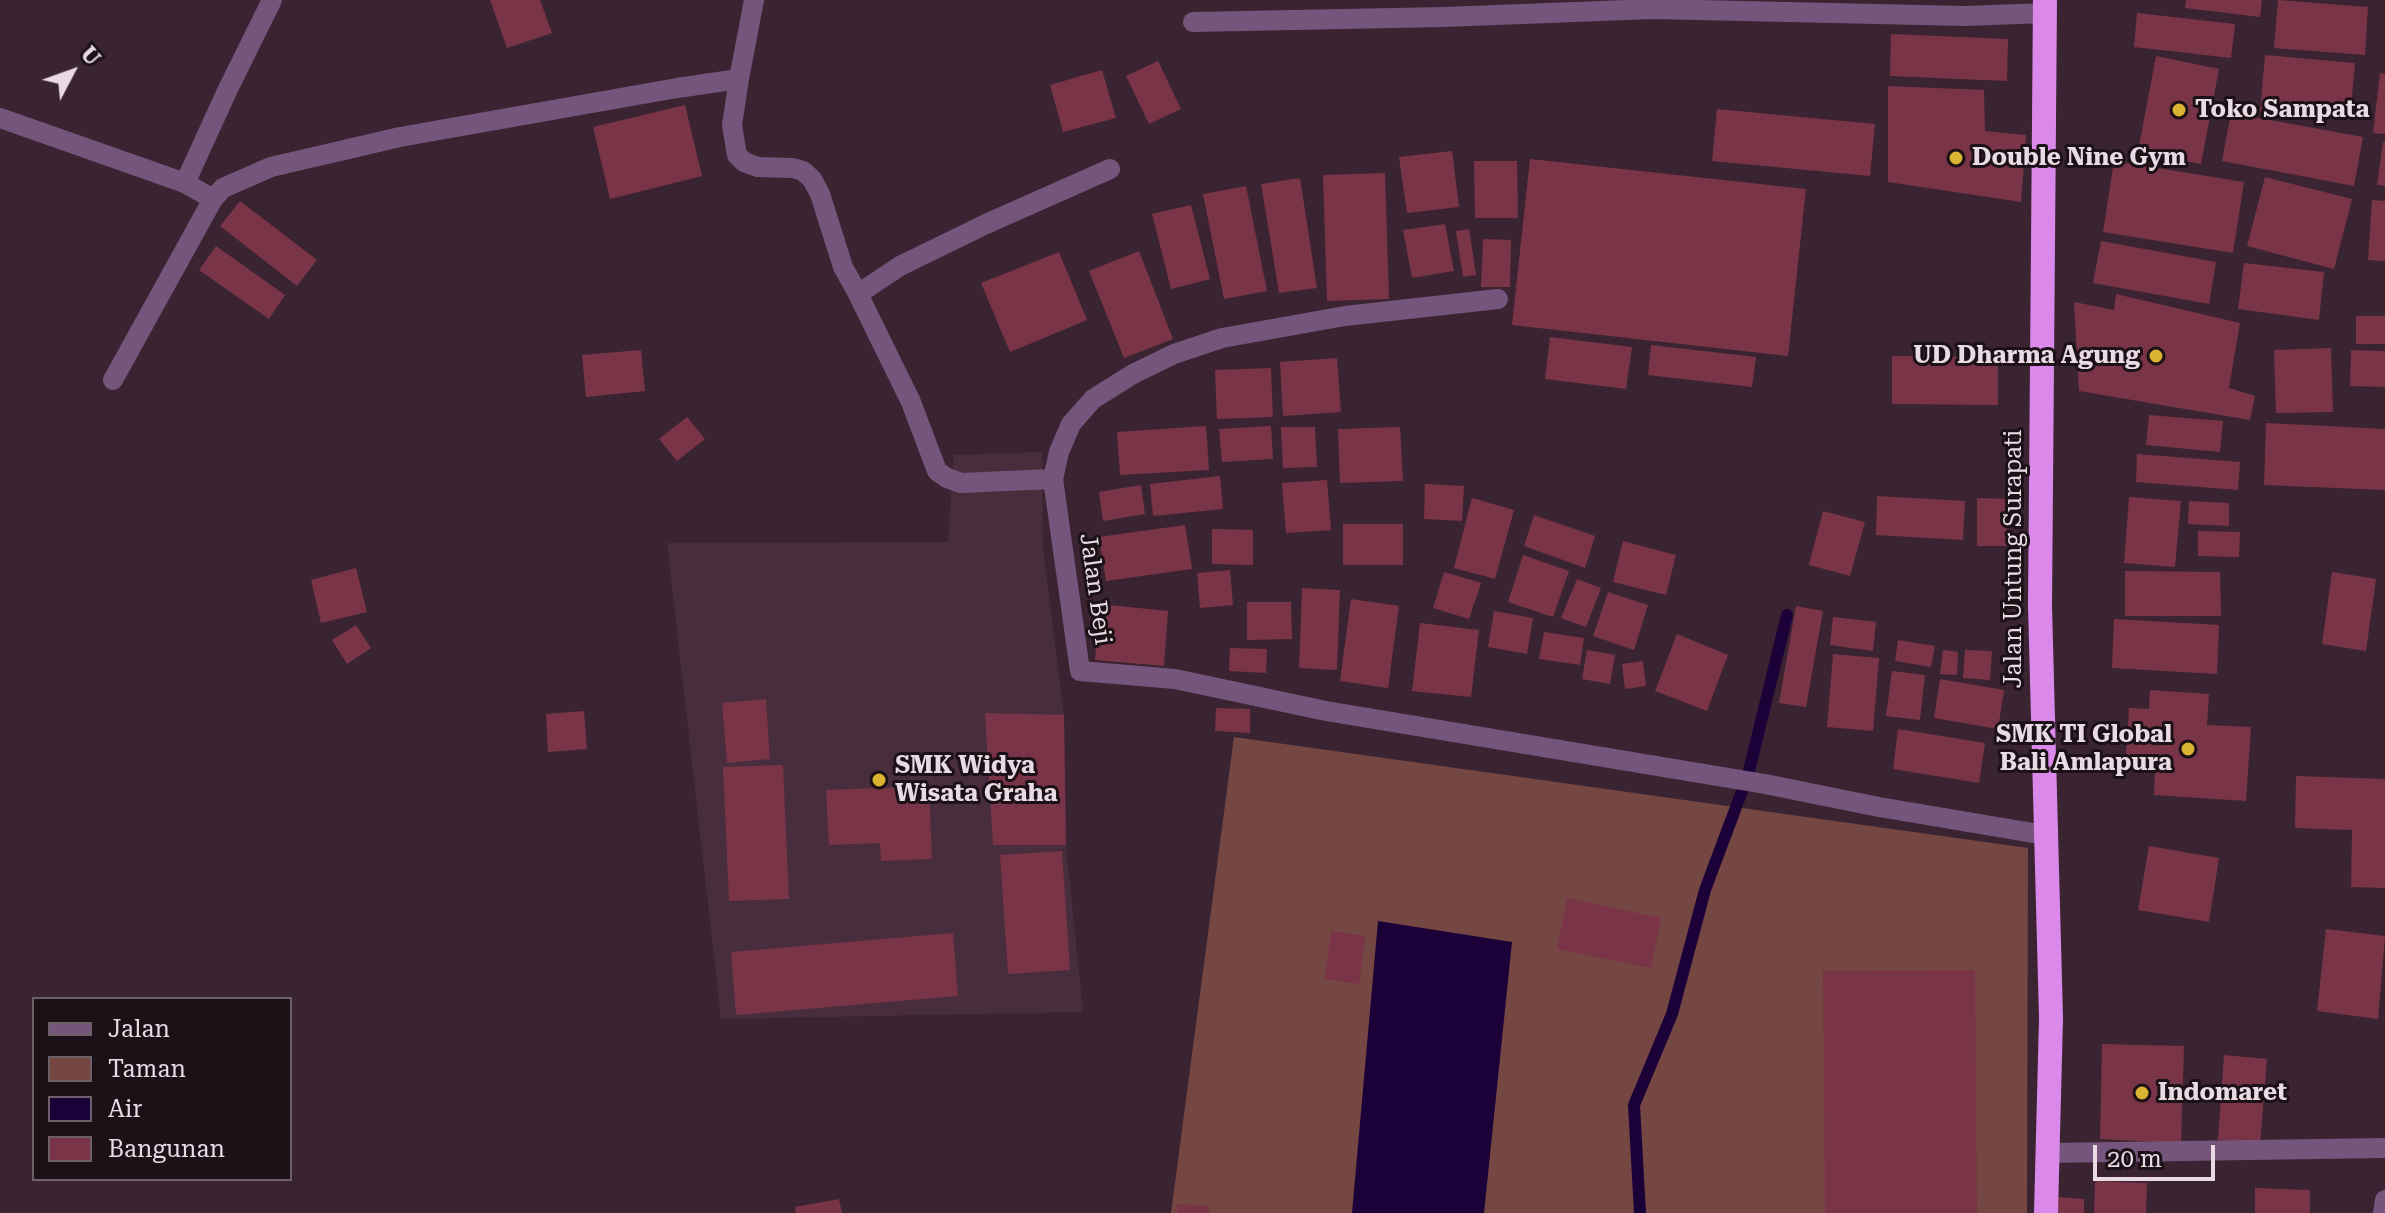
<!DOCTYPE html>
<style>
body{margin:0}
#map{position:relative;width:2385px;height:1213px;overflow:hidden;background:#3a2432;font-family:"Roboto Serif",serif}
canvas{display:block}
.legend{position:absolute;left:32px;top:997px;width:260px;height:184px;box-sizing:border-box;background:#1b1117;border:2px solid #6d6169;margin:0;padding:10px 14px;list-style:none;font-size:24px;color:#e9dae3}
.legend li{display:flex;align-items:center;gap:16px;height:40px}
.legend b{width:40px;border:2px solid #6d6169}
.north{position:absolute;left:32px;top:32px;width:80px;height:80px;-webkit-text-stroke:6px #1b1117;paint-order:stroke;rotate:49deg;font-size:22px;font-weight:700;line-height:32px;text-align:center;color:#e9dae3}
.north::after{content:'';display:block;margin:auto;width:28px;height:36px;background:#e9dae3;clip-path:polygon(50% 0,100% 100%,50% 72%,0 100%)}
.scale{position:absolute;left:2093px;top:1145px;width:122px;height:36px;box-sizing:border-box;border:4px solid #e9dae3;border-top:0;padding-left:10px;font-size:24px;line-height:28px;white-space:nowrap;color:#e9dae3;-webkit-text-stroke:6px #1b1117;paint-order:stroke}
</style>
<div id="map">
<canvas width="2385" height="1213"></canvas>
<ul class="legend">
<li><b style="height:10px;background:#75557c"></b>Jalan</li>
<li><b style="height:22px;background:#754743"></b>Taman</li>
<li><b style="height:22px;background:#1c0139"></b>Air</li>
<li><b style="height:22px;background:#7a3448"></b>Bangunan</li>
</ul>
<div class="north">U</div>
<div class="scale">20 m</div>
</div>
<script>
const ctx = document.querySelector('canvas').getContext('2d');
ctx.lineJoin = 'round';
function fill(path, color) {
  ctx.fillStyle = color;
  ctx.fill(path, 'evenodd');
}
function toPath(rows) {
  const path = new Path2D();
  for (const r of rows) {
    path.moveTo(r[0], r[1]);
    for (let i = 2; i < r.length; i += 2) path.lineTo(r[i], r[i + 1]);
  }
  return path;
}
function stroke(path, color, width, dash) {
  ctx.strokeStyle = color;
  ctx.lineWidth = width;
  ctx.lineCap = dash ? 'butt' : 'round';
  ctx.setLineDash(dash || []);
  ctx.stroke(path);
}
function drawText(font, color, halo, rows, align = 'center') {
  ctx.font = font + ' "Roboto Serif",serif';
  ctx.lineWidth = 6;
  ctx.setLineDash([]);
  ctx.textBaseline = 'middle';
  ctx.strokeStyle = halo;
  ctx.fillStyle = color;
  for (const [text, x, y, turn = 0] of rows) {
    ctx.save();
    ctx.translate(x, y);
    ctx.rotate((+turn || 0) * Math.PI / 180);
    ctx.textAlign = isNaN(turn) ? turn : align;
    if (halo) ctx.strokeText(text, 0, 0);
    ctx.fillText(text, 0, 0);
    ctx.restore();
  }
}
fill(toPath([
 [1042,452,1043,547,1064,715,1066,845,1083,1012,721,1019,667,543,948,542,954,455]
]), '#482d3d');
fill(toPath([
 [1234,737,2028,848,2027,1213,1171,1213]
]), '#754743');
fill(toPath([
 [1378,921,1512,942,1484,1213,1352,1213]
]), '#1c0139');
stroke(toPath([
 [1640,1213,1634,1105,1672,1014,1705,890,1748,775,1787,615]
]), '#1c0139', 12);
fill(toPath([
 [490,0,540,0,552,33,507,48],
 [2186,0,2262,0,2260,17,2185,8],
 [2278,0,2368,7,2365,55,2274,48],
 [2137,13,2235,24,2231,58,2134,47],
 [1891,34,2008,39,2007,81,1890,76],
 [2265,55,2355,63,2350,120,2260,112],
 [2156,56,2219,69,2201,164,2138,151],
 [1158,61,1181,109,1149,124,1126,76],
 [1102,70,1116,118,1063,132,1050,85],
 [2380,73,2385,74,2385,134,2373,133],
 [1888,86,1984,90,1985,131,2026,135,2021,202,1888,182],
 [685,105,702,176,610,199,593,127],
 [1717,109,1875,124,1870,176,1712,161],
 [2231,113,2363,137,2354,186,2222,161],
 [2383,142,2385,142,2385,186,2377,185],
 [1452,151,1459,207,1407,213,1399,157],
 [1530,159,1806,189,1788,356,1512,325],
 [1474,161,1517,161,1518,218,1475,218],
 [2114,161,2244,182,2233,253,2103,232],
 [1385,173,1389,299,1327,301,1323,175],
 [2265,177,2352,199,2334,269,2247,246],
 [1300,178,1317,288,1279,293,1261,184],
 [1246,186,1267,291,1224,299,1203,194],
 [2372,200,2385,201,2385,261,2368,260],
 [240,201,317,260,297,286,220,226],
 [1191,205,1210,279,1171,289,1152,214],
 [1445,224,1454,271,1412,278,1403,230],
 [1469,229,1476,275,1463,277,1456,231],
 [1483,239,1511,240,1510,287,1481,287],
 [2101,241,2216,262,2209,304,2093,283],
 [216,246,285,295,269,319,199,270],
 [1139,251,1173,339,1124,358,1089,271],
 [1059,252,1087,320,1010,352,981,283],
 [2244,263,2324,272,2319,320,2238,309],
 [2116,294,2240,323,2229,388,2255,396,2250,420,2079,391,2074,302,2114,310],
 [2356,316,2385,316,2385,344,2356,344],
 [1550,337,1632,347,1626,389,1545,379],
 [1651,345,1756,357,1752,387,1648,375],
 [2331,348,2333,412,2276,413,2274,350],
 [641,350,645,391,586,397,582,355],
 [2351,350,2385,351,2385,387,2350,386],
 [1892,356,1998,357,1998,405,1892,404],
 [1337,358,1341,412,1283,416,1280,362],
 [1271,368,1273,417,1217,419,1215,370],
 [2149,415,2223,421,2220,452,2146,445],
 [687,417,705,439,677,461,659,439],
 [2266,423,2385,429,2385,490,2264,485],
 [1206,426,1209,470,1120,475,1117,432],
 [1271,426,1273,459,1222,462,1219,429],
 [1281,427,1315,427,1317,467,1283,468],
 [1400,427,1403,481,1340,483,1338,429],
 [2137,454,2240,462,2238,490,2136,482],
 [1220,476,1223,509,1153,516,1150,484],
 [1327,480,1331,530,1286,533,1282,483],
 [1425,484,1464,486,1462,521,1424,519],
 [1141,485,1145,514,1103,521,1099,492],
 [1877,496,1965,501,1963,540,1876,535],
 [2129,497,2181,501,2175,567,2124,563],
 [1472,498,1514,510,1495,579,1454,568],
 [1977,498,2007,499,2007,546,1977,546],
 [2189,501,2229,503,2229,526,2188,524],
 [1823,511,1865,522,1850,576,1809,565],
 [1534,515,1595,536,1585,568,1524,546],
 [1343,524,1403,524,1403,565,1343,565],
 [1185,525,1192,569,1106,581,1099,537],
 [1212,529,1253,530,1253,565,1212,564],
 [2198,531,2240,532,2239,557,2198,556],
 [1623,541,1676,555,1666,595,1613,582],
 [1523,555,1569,571,1553,617,1508,602],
 [356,568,367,612,321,623,311,580],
 [1230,570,1233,605,1200,608,1197,573],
 [2125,571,2220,572,2221,616,2125,616],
 [1444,572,1481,583,1469,619,1433,608],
 [2332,572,2376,579,2366,651,2322,644],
 [1577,579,1601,588,1586,627,1561,618],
 [1302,588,1340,590,1337,670,1299,668],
 [1608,592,1648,605,1634,650,1593,636],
 [1351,599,1399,606,1388,688,1340,681],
 [1247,602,1291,602,1292,639,1247,640],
 [1099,604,1168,611,1164,666,1095,660],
 [1796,606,1823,611,1806,707,1779,703],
 [1494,611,1533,618,1527,654,1488,647],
 [1833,617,1876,622,1873,651,1830,645],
 [2114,619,2219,625,2217,674,2112,668],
 [1420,623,1479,630,1471,697,1412,691],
 [356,625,371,648,347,664,332,640],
 [1544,632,1584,638,1580,665,1539,659],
 [1677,634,1728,655,1707,711,1655,691],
 [1898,640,1935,646,1931,667,1895,661],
 [1230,648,1267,649,1266,673,1229,671],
 [1587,650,1615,655,1610,684,1582,679],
 [1943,650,1958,652,1957,675,1940,674],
 [1965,650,1992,651,1990,680,1963,678],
 [1833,654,1879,658,1873,731,1827,727],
 [1643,661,1646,686,1625,689,1622,664],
 [1892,671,1925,675,1920,720,1886,716],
 [1940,679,2004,690,1998,729,1934,718],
 [2150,690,2209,694,2207,725,2251,727,2246,801,2154,795,2155,772,2125,770,2129,708,2149,709],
 [766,699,770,759,727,763,722,703],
 [1216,708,1250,709,1250,733,1215,731],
 [584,711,587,749,548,752,546,714],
 [985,713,1064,715,1066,845,993,845],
 [1898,729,1985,743,1979,783,1893,769],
 [783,765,789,899,729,901,723,767],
 [2296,776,2385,779,2385,888,2351,887,2352,830,2295,828],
 [929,786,932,859,881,861,880,843,829,845,826,790],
 [2149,846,2219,858,2209,922,2138,910],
 [1062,851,1070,970,1008,974,1000,855],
 [1567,898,1661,918,1651,968,1557,949],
 [2326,929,2385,936,2378,1019,2317,1011],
 [1331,931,1365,936,1359,984,1325,979],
 [953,933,958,996,736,1015,731,952],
 [1975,970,1977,1213,1825,1213,1823,971],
 [2102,1044,2184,1046,2181,1143,2100,1139],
 [2224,1055,2267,1059,2260,1144,2218,1140],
 [2095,1181,2147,1183,2146,1213,2094,1213],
 [2255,1188,2310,1190,2310,1213,2255,1213],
 [2057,1197,2084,1199,2084,1213,2056,1213],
 [839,1199,842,1213,796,1213,795,1207],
 [1177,1204,1209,1206,1209,1213,1177,1213]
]), '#7a3448');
stroke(toPath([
 [1193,22,1444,17,1653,9,1966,16,2045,13],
 [739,79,732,125,737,155,744,162,758,167,793,168,803,171,812,179,820,194,843,267,858,294],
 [0,118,185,183,213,199],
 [185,183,228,89,272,0],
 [1498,299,1345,316,1222,338,1174,354,1133,374,1093,399,1071,424,1059,452,1053,479,1080,671,1175,679,1326,711,1765,784,1879,807,2045,835],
 [113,380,213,199,223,188,271,167,400,137,677,88,739,79,754,0],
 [1053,479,961,483,947,478,937,471,911,402,858,294,900,266,986,224,1110,169],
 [2047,1153,2385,1148],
 [2383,1213,2385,1200]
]), '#75557c', 20);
stroke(toPath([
 [2045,0,2040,606,2051,1018,2046,1213]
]), '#da88ea', 24);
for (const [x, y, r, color] of [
 [2179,110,8,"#dab333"],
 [1956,158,8,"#dab333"],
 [2156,356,8,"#dab333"],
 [2188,749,8,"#dab333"],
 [879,780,8,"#dab333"],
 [2142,1093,8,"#dab333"]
]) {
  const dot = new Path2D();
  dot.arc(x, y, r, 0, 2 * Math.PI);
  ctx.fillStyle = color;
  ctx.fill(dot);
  stroke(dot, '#1b1117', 3);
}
drawText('bold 24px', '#e9dae3', '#1b1117', [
 ["Toko Sampata",2195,110],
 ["Double Nine Gym",1972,158],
 ["UD Dharma Agung",2140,356,"right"],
 ["SMK TI Global",2172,735,"right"],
 ["Bali Amlapura",2172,763,"right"],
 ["SMK Widya",895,766],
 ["Wisata Graha",895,794],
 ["Indomaret",2158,1093]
], 'left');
drawText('24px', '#e9dae3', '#1b1117', [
 ["Jalan Untung Surapati",2014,559,-90],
 ["Jalan Beji",1095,589,82]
]);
</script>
